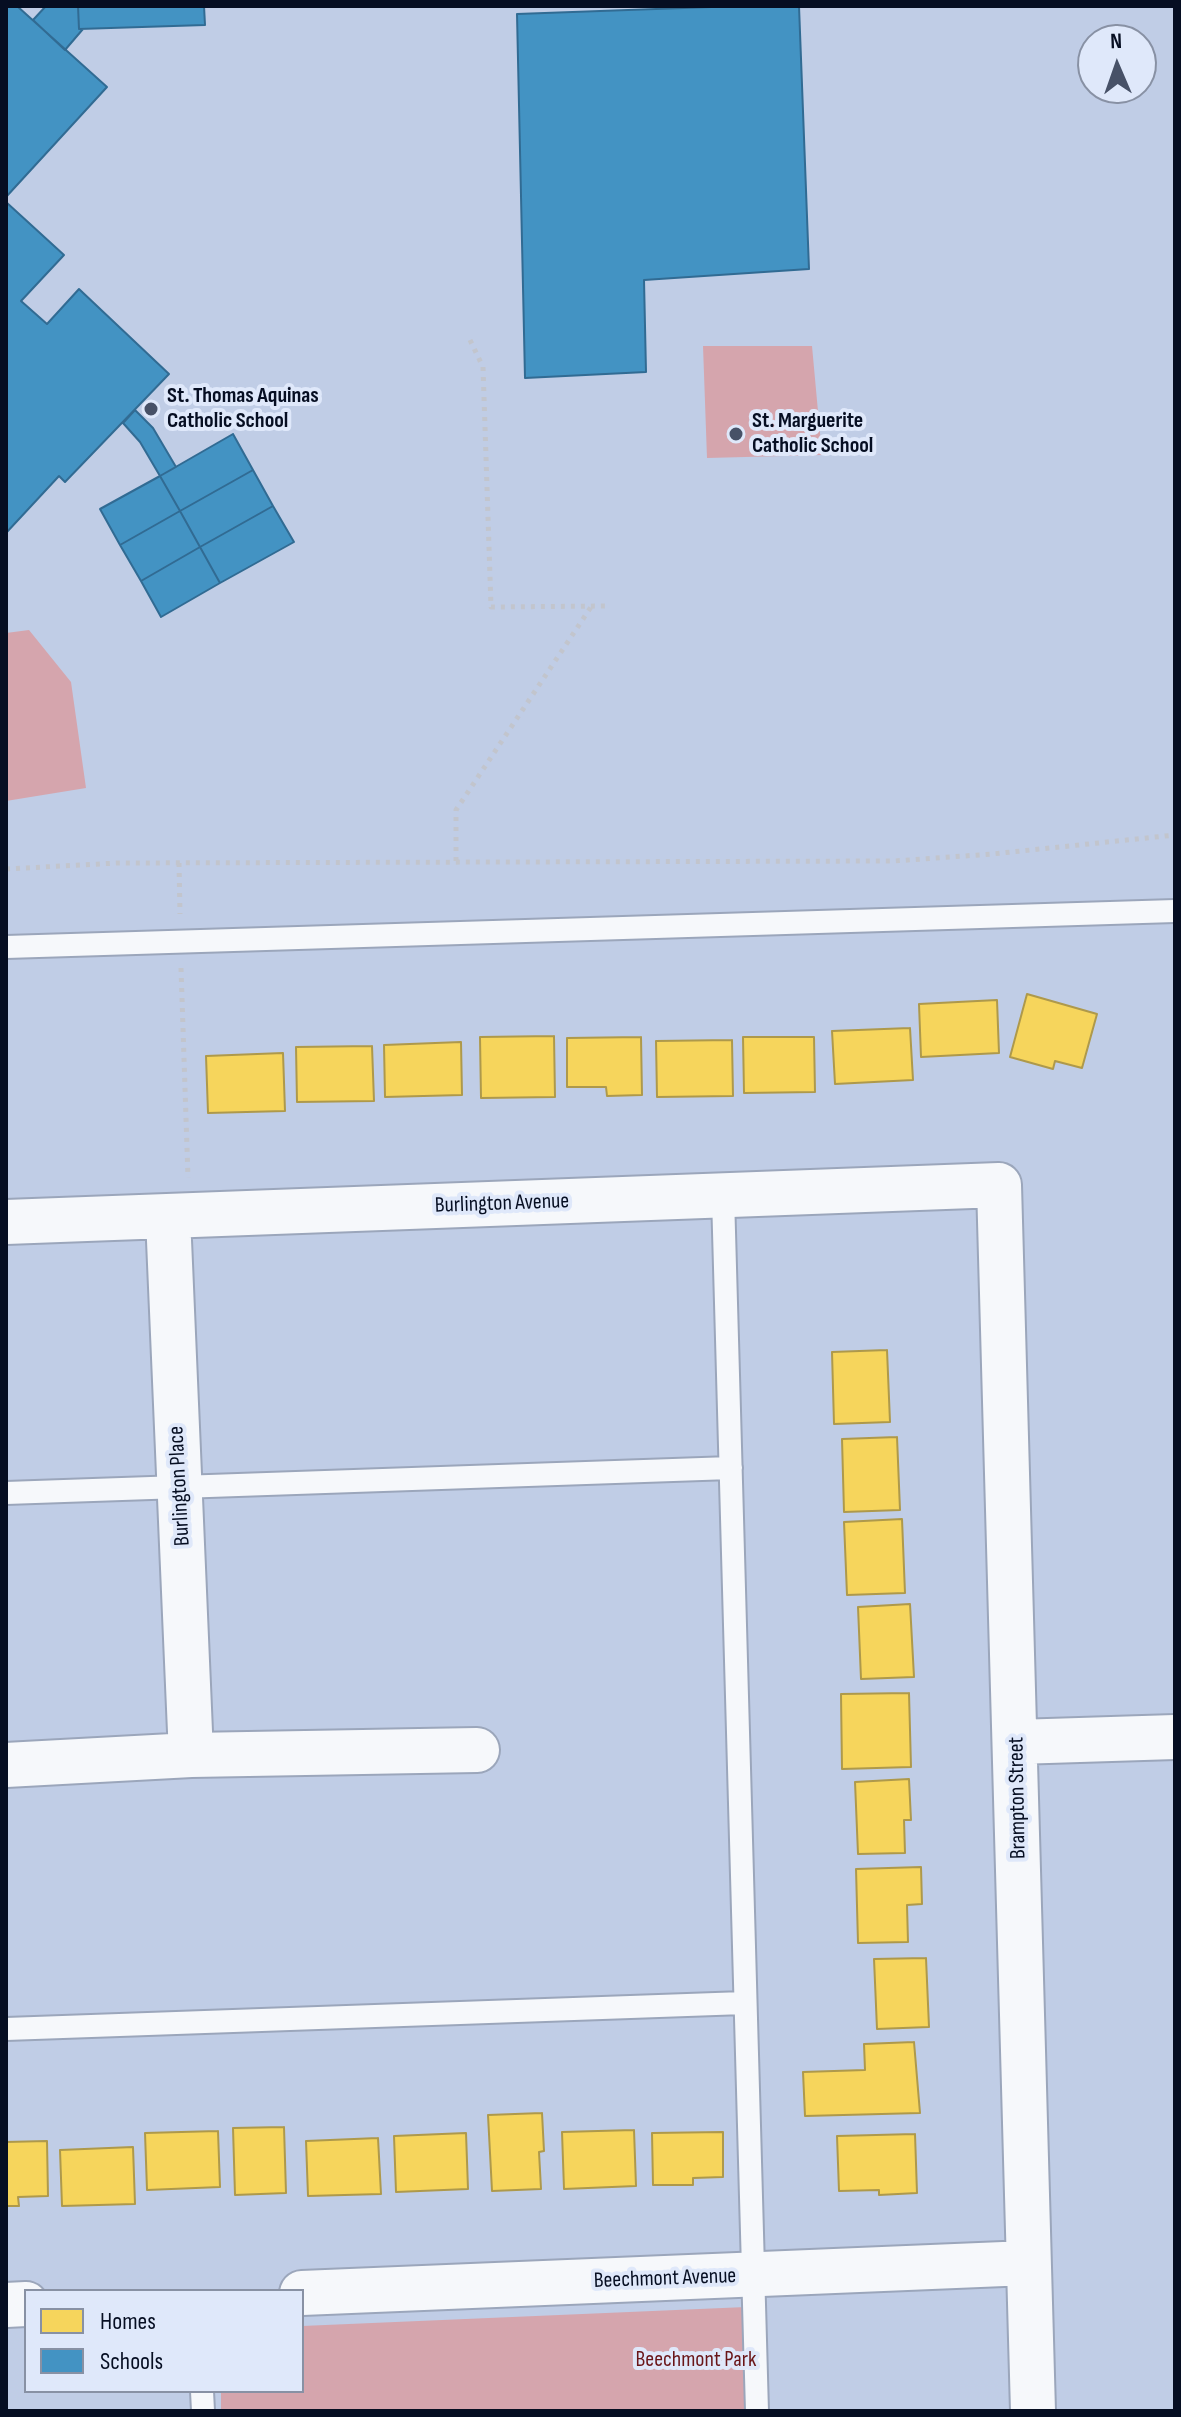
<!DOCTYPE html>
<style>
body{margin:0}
#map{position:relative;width:1181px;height:2417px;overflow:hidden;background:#c0cde6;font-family:"Sofia Sans Condensed",sans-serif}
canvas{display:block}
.frame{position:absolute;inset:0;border:8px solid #060e22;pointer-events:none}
.legend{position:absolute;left:24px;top:2289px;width:280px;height:104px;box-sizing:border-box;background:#dfe8fa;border:2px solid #8891a4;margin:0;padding:10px 14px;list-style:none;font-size:24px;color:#060e22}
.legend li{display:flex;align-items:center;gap:16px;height:40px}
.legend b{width:40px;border:2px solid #8891a4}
.north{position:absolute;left:1077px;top:24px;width:80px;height:80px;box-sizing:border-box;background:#dfe8fa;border:2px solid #8891a4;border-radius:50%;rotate:358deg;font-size:22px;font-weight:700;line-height:32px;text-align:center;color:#060e22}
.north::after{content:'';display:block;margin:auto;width:28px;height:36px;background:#475167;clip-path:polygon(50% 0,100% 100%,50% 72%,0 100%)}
</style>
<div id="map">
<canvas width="1181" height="2417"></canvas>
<div class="frame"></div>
<ul class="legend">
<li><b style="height:22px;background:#f6d55c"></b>Homes</li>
<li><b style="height:22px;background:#4393c3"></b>Schools</li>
</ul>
<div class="north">N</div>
</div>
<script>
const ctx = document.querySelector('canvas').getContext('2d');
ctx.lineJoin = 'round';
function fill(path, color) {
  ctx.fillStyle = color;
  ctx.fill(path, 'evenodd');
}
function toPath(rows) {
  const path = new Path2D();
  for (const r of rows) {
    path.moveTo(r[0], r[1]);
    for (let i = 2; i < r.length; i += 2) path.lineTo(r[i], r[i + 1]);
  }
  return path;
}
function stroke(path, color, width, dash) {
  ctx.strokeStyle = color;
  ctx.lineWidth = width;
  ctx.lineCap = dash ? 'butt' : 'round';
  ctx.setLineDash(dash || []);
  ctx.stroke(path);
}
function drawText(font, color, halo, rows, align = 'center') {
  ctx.font = font + ' "Sofia Sans Condensed",sans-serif';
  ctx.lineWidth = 8;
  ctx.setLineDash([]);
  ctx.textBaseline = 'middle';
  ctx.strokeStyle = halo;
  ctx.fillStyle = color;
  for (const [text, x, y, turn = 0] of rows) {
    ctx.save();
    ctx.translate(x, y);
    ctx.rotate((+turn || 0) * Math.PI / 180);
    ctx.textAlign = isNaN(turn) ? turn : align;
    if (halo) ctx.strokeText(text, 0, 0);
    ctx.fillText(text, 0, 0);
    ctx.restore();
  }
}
fill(toPath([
 [703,346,812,346,822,455,707,458],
 [29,630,71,682,86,788,6,801,6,633],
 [746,2307,749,2411,221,2411,221,2391,302,2391,302,2326]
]), '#d5a5ad');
const homes = toPath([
 [1027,994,1097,1014,1082,1068,1055,1061,1053,1069,1010,1057,1027,994],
 [997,1000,999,1053,921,1057,919,1004,997,1000],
 [910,1028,913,1080,835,1084,832,1031,910,1028],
 [554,1036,555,1097,481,1098,480,1037,554,1036],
 [641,1037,642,1095,607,1096,606,1087,567,1087,567,1038,641,1037],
 [743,1037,814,1037,815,1092,744,1093,743,1037],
 [732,1040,733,1096,657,1097,656,1041,732,1040],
 [461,1042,462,1095,385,1097,384,1045,461,1042],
 [372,1046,374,1101,297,1102,296,1047,372,1046],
 [283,1053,285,1111,208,1113,206,1056,283,1053],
 [887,1350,890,1422,834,1424,832,1352,887,1350],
 [897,1437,900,1510,844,1512,842,1439,897,1437],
 [902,1519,905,1593,847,1595,844,1522,902,1519],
 [910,1604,914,1677,861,1679,858,1607,910,1604],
 [909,1693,911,1767,842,1769,841,1694,909,1693],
 [909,1779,911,1820,904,1820,905,1853,858,1854,855,1782,909,1779],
 [921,1867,922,1904,907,1905,908,1942,858,1943,856,1869,921,1867],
 [926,1958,929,2027,877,2029,874,1959,926,1958],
 [914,2042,920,2113,805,2116,803,2072,865,2070,864,2044,914,2042],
 [542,2113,544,2151,539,2152,541,2189,492,2191,488,2115,542,2113],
 [284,2127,286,2193,235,2195,233,2128,284,2127],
 [634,2130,636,2186,564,2189,562,2132,634,2130],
 [218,2131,220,2187,147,2190,145,2133,218,2131],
 [723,2132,723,2177,693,2178,693,2185,653,2185,652,2133,723,2132],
 [466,2133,468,2189,396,2192,394,2136,466,2133],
 [915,2134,917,2193,879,2195,879,2190,839,2191,837,2136,915,2134],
 [378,2138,381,2194,308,2196,306,2141,378,2138],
 [47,2141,48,2196,18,2197,19,2206,6,2206,6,2142,47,2141],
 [133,2147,135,2204,62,2206,60,2150,133,2147]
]);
fill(homes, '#f6d55c');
stroke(homes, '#ae994b', 2);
const schools = toPath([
 [6,6,17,6,107,87,6,197,6,6],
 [46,6,78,6,79,29,83,29,65,50,33,20,46,6],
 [78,6,204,6,205,25,79,29,78,6],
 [739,6,799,6,809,269,644,280,646,372,525,378,517,14,739,6],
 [6,202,64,255,21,301,47,324,79,289,169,374,65,482,59,476,6,533,6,202],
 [135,410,153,428,176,467,160,476,140,442,123,423,135,410],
 [233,434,253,470,180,511,160,476,233,434],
 [253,470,273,506,200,547,180,511,253,470],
 [160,476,180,511,120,545,100,509,160,476],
 [273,506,294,542,220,583,200,547,273,506],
 [180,511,200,547,141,581,120,545,180,511],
 [200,547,220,583,161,617,141,581,200,547]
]);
fill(schools, '#4393c3');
stroke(schools, '#316b93', 2);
const service = toPath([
 [6,947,1175,911],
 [723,1196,757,2411],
 [6,1493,731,1468],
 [6,2029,744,2003],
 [202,2391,203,2411]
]);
const minor = toPath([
 [168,1217,191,1755],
 [6,1222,999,1185,1033,2411],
 [1016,1742,1175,1737],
 [6,1765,191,1755,477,1750],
 [302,2293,1028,2263],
 [6,2305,26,2304]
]);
stroke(service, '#9ba6bb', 26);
stroke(minor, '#9ba6bb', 48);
stroke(toPath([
 [470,340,483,367,491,607,606,606],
 [456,861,456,810,591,607],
 [179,863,180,914],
 [6,869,117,863,894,861,992,854,1175,835],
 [181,968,188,1178]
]), '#c2c5cd', 5, [4, 6]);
stroke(service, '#f6f8fb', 22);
stroke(minor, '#f6f8fb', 44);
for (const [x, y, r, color] of [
 [151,409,8,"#475167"],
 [736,434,8,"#475167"]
]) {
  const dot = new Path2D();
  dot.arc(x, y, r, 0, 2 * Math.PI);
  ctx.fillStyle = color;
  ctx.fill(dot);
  stroke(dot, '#dfe8fa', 3);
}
drawText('bold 22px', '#060e22', '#dfe8fa', [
 ["St. Thomas Aquinas",167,396],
 ["Catholic School",167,421],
 ["St. Marguerite",752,421],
 ["Catholic School",752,446]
], 'left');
drawText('22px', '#060e22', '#dfe8fa', [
 ["Burlington Avenue",502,1204,-2],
 ["Burlington Place",180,1486,-93],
 ["Brampton Street",1018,1798,-91],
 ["Beechmont Avenue",665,2279,-2]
]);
drawText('22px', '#691518', '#dfe8fa', [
 ["Beechmont Park",696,2360]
]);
</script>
